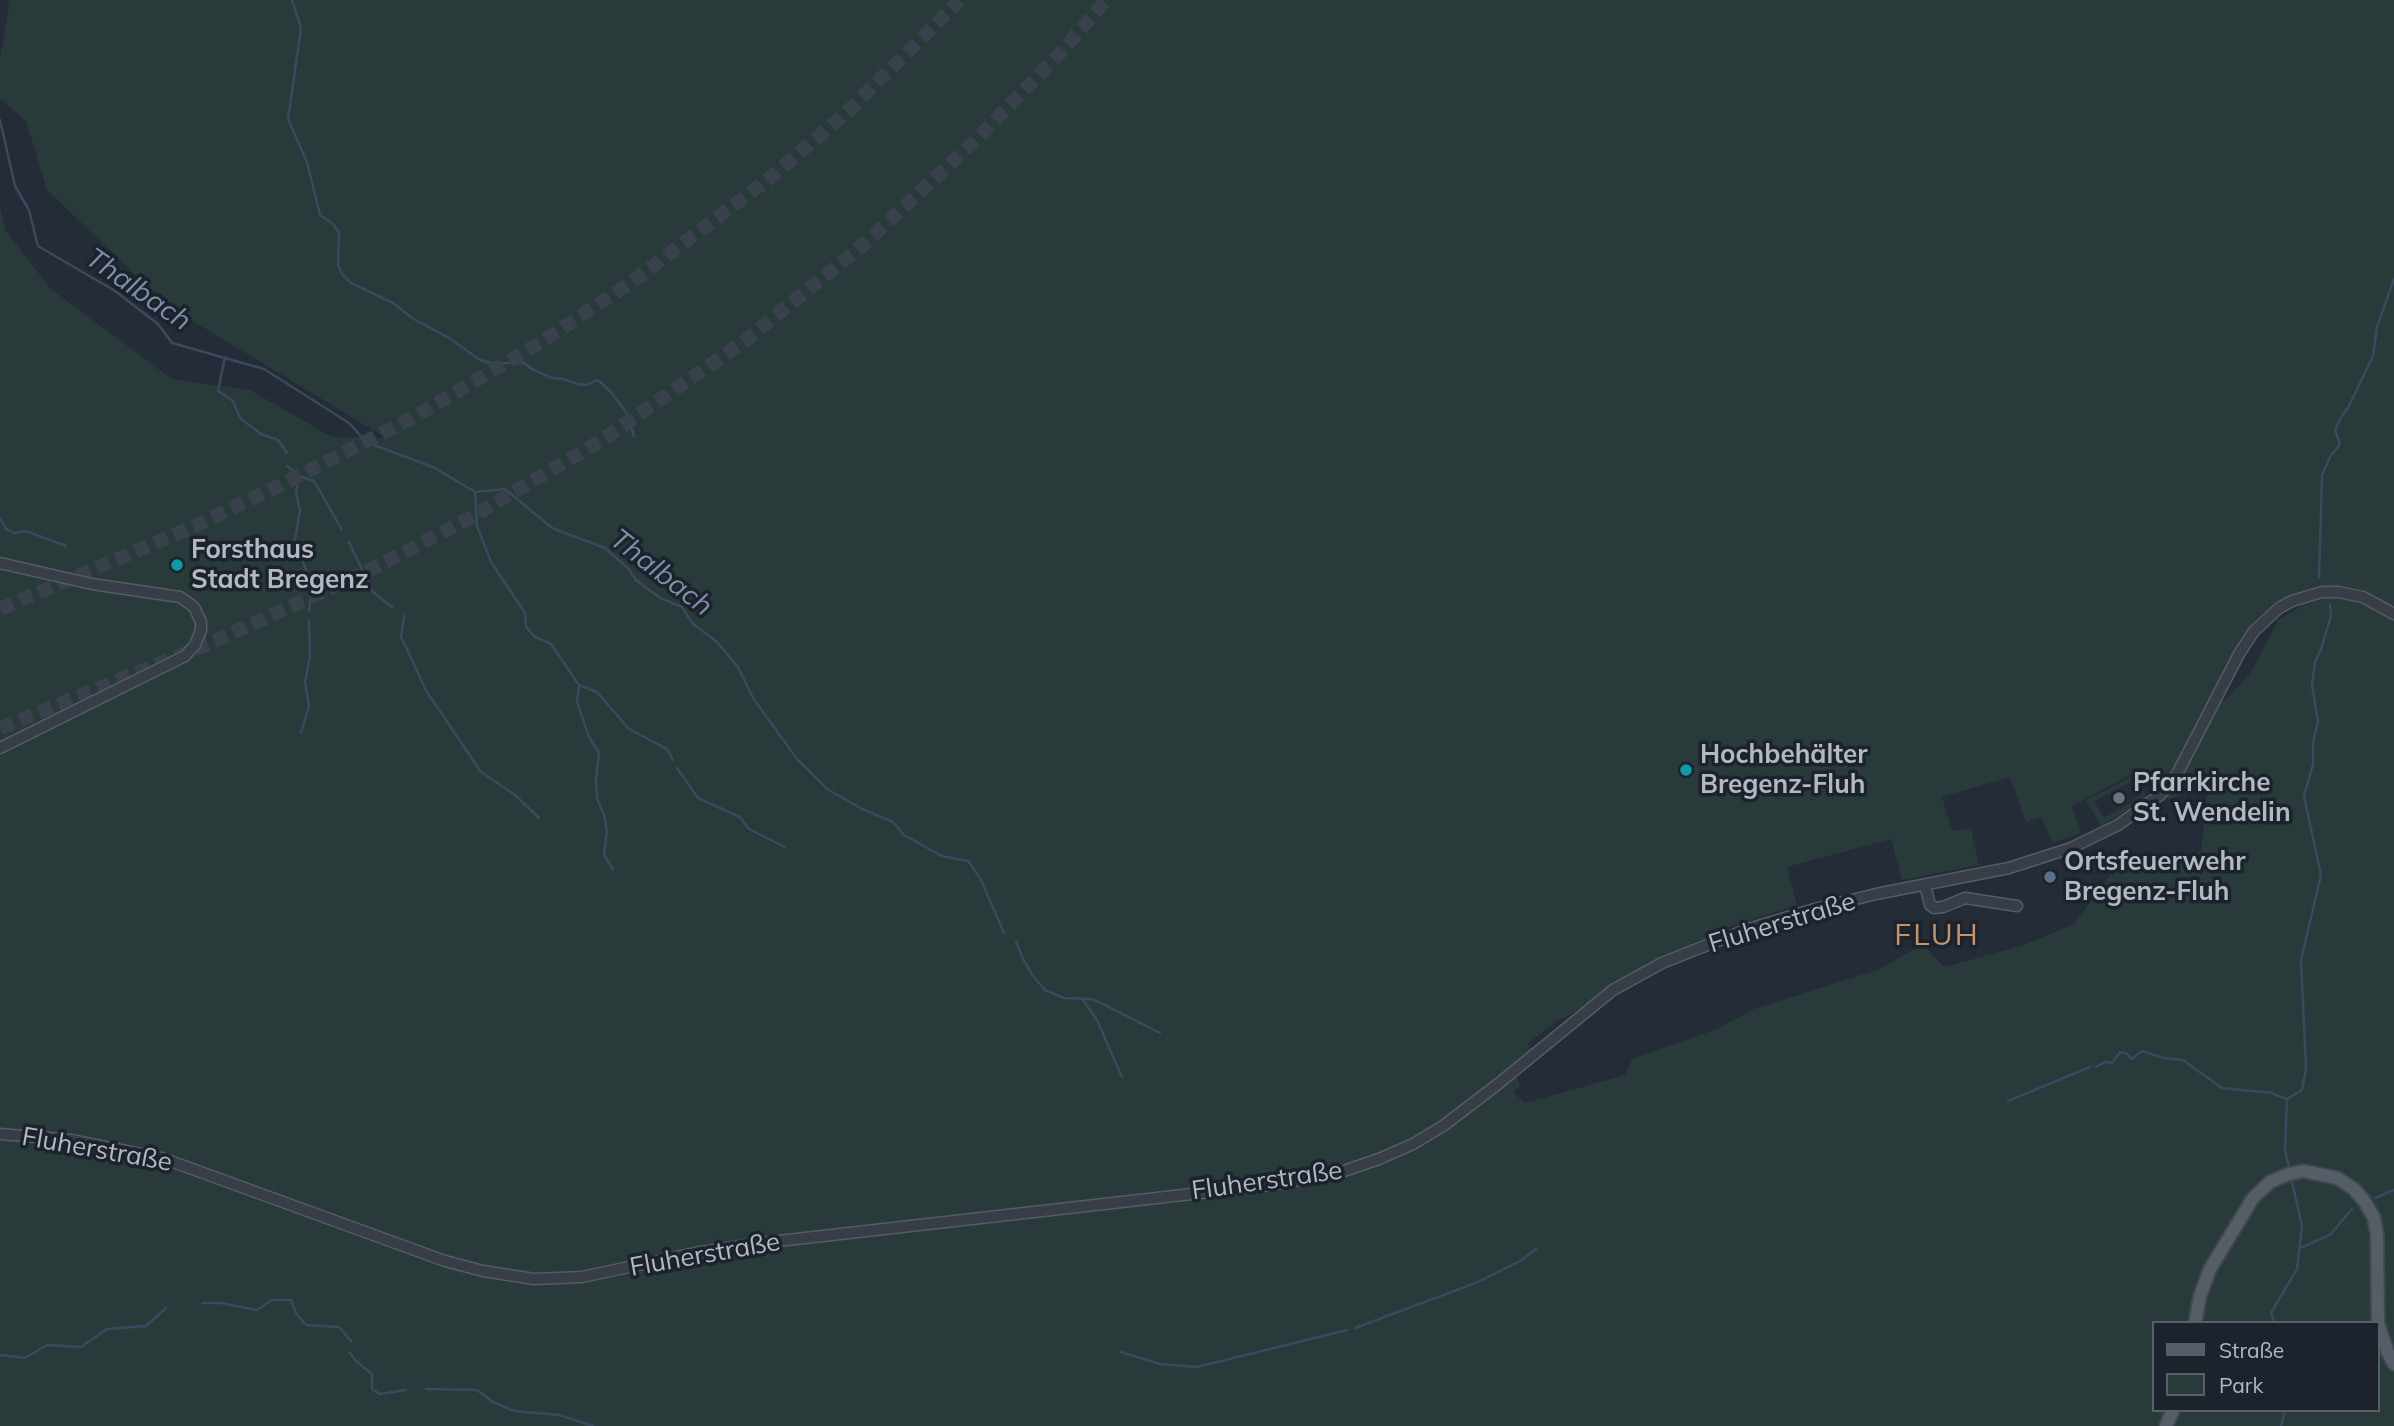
<!DOCTYPE html>
<meta charset="utf-8">
<style>
body{margin:0}
#map{position:relative;width:2394px;height:1426px;overflow:hidden;background:#242c37;font-family:Mulish,sans-serif}
canvas{display:block}
.legend{position:absolute;left:2152px;top:1321px;width:228px;height:91px;box-sizing:border-box;background:#1c232c;border:2px solid #585f68;margin:0;padding:9px 12px;list-style:none;font-size:21px;color:#b2b9c3}
.legend li{display:flex;align-items:center;gap:14px;height:35px}
.legend b{width:35px;border:2px solid #585f68}
</style>
<div id="map">
<canvas width="2394" height="1426"></canvas>
<ul class="legend">
<li><b style="height:9px;background:#555d67"></b>Straße</li>
<li><b style="height:19px;background:#293a3a"></b>Park</li>
</ul>
</div>
<script>
const ctx = document.querySelector('canvas').getContext('2d');
ctx.lineJoin = 'round';
function fill(path, color) {
  ctx.fillStyle = color;
  ctx.fill(path, 'evenodd');
}
function toPath(rows) {
  const path = new Path2D();
  for (const r of rows) {
    path.moveTo(r[0], r[1]);
    for (let i = 2; i < r.length; i += 2) path.lineTo(r[i], r[i + 1]);
  }
  return path;
}
function stroke(path, color, width, dash) {
  ctx.strokeStyle = color;
  ctx.lineWidth = width;
  ctx.lineCap = dash ? 'butt' : 'round';
  ctx.setLineDash(dash || []);
  ctx.stroke(path);
}
function drawText(font, color, halo, rows, align = 'center') {
  ctx.font = font + ' Mulish,sans-serif';
  ctx.lineWidth = 7;
  ctx.setLineDash([]);
  ctx.textBaseline = 'middle';
  ctx.strokeStyle = halo;
  ctx.fillStyle = color;
  for (const [text, x, y, turn = 0] of rows) {
    ctx.save();
    ctx.translate(x, y);
    ctx.rotate((+turn || 0) * Math.PI / 180);
    ctx.textAlign = isNaN(turn) ? turn : align;
    if (halo) ctx.strokeText(text, 0, 0);
    ctx.fillText(text, 0, 0);
    ctx.restore();
  }
}
fill(toPath([
 [10,0,2394,0,2394,1426,0,1426,0,207,6,231,51,289,172,379,250,390,332,437,386,438,168,306,47,190,26,121,0,99,0,58],
 [2319,589,2326,598,2304,605,2278,620,2251,672,2225,701,2221,701,2212,696,2229,659,2245,632,2259,616,2278,601,2300,592],
 [2143,768,2168,799,2208,788,2201,852,2149,860,2110,875,2074,924,2021,946,1944,967,1922,944,1880,969,1754,1009,1717,1029,1632,1059,1625,1075,1525,1103,1513,1092,1520,1086,1516,1074,1496,1079,1532,1050,1527,1044,1559,1020,1580,1009,1631,974,1727,928,1797,905,1787,867,1891,839,1902,880,1979,865,1971,829,1952,830,1942,797,2010,777,2026,822,2041,817,2053,843,2081,833,2072,806],
 [2154,1323,2378,1323,2378,1410,2154,1410],
 [2129,778,2131,782,2094,801,2104,818,2131,803,2143,791,2147,798,2101,826,2086,800]
]), '#293a3a');
stroke(toPath([
 [292,0,301,28,288,119,307,162,320,215,334,225,339,233,338,265,342,274,351,283,393,303,412,318,449,338,480,360,491,363,524,363,532,369,552,378,563,379,577,384,587,385,595,381,599,381,612,393,626,412,634,436],
 [0,120,15,186,29,210,38,246,115,291,158,324,172,343,264,369,349,423,366,442,435,468,475,492,505,489,552,528,605,548,628,568,636,580,660,598,682,607,692,623,717,642,738,667,753,698,797,759,827,789,862,809,893,822,904,835,942,856,968,861,980,878,1004,933],
 [225,357,218,391,233,401,240,418,261,434,278,440,287,453],
 [287,466,299,476,296,494,300,510,295,540,297,545],
 [299,476,314,481,342,530],
 [475,493,477,526,491,562,525,613,526,627,535,637,551,644,579,685,597,692,629,729,667,749,673,760],
 [0,518,6,529,14,533,26,531,66,546],
 [349,542,373,592,392,607],
 [302,559,312,587,309,611],
 [2319,578,2322,475,2330,457,2339,446,2339,441,2335,431,2340,419,2349,406,2373,356,2377,327,2394,279],
 [404,616,401,637,427,692,481,772,515,795,539,818],
 [579,686,577,702,589,737,599,753,596,778,597,798,604,815,607,831,604,855,613,869],
 [301,733,309,706,305,682,310,657,309,620],
 [677,768,698,798,740,817,749,829,785,847],
 [1016,941,1022,957,1033,976,1045,990,1064,998,1091,999,1101,1003,1160,1033],
 [1083,1000,1097,1020,1122,1077],
 [2096,1067,2105,1062,2112,1063,2120,1052,2126,1053,2132,1059,2142,1051,2164,1058,2183,1060,2222,1088,2272,1093,2286,1099],
 [2008,1101,2090,1067],
 [2290,1170,2285,1151,2287,1099,2302,1090,2306,1069,2301,960,2321,875,2304,796,2313,764,2313,742,2318,722,2312,685,2315,662,2321,649,2331,616,2330,605],
 [2375,1198,2394,1190],
 [2300,1248,2330,1235,2352,1209],
 [202,1303,221,1303,257,1310,272,1300,291,1300,297,1315,306,1325,339,1327,351,1341],
 [2275,1323,2271,1313,2297,1269,2302,1226,2291,1177],
 [1355,1328,1478,1282,1520,1261,1536,1249],
 [349,1352,356,1361,372,1374,372,1389,380,1394,406,1390],
 [1121,1352,1160,1364,1197,1367,1347,1330],
 [0,1355,25,1358,47,1345,81,1347,107,1329,146,1326,166,1308],
 [426,1389,477,1390,493,1402,514,1411,559,1415,593,1426],
 [2281,1426,2285,1410]
]), '#3b495e', 2.5);
stroke(toPath([
 [0,609,188,529,281,485,412,418,540,343,633,281,770,178,847,112,960,0],
 [0,728,208,644,366,572,468,519,602,440,742,343,863,245,977,139,1061,52,1106,0]
]), '#39414c', 14, [14, 7]);
const minor = toPath([
 [0,563,92,584,180,597,194,607,201,622,201,630,195,645,185,656,0,748],
 [1925,885,1930,905,1934,908,1943,907,1965,898,2017,906],
 [0,1134,72,1140,162,1158,445,1261,483,1271,534,1279,582,1277,695,1253,761,1243,1271,1185,1338,1173,1379,1159,1413,1144,1443,1126,1498,1084,1613,990,1662,963,1748,929,1815,909,1876,894,2009,868,2071,848,2118,825,2160,795,2175,778,2239,654,2254,631,2279,608,2292,601,2322,592,2338,592,2363,597,2394,614]
]);
const major = toPath([
 [2195,1323,2200,1296,2210,1269,2253,1198,2270,1182,2286,1175,2303,1171,2337,1178,2354,1189,2365,1202,2374,1218,2377,1234,2378,1323],
 [2378,1324,2388,1353,2394,1364],
 [2166,1426,2173,1410]
]);
stroke(minor, '#555c65', 13);
stroke(major, '#404750', 16);
stroke(minor, '#373e47', 10);
stroke(major, '#555d67', 12);
for (const [x, y, r, color] of [
 [177,565,7,"#0f9aa8"],
 [1686,770,7,"#0f9aa8"],
 [2119,798,7,"#6b7280"],
 [2050,877,7,"#5c6f8a"]
]) {
  const dot = new Path2D();
  dot.arc(x, y, r, 0, 2 * Math.PI);
  ctx.fillStyle = color;
  ctx.fill(dot);
  stroke(dot, '#1c232c', 2.5);
}
drawText('bold 26px', '#b2b9c3', '#1c232c', [
 ["Forsthaus",191,550],
 ["Stadt Bregenz",191,580],
 ["Hochbehälter",1700,755],
 ["Bregenz-Fluh",1700,785],
 ["Pfarrkirche",2133,783],
 ["St. Wendelin",2133,813],
 ["Ortsfeuerwehr",2064,862],
 ["Bregenz-Fluh",2064,892]
], 'left');
drawText('26px', '#b2b9c3', '#1c232c', [
 ["Fluherstraße",1782,923,-17],
 ["Fluherstraße",97,1150,10],
 ["Fluherstraße",1267,1181,-8],
 ["Fluherstraße",705,1255,-10]
]);
drawText('italic 28px', '#7d8fa9', '#1c232c', [
 ["Thalbach",138,290,35],
 ["Thalbach",661,573,38]
]);
ctx.letterSpacing = '2px';
drawText('30px', '#c7936a', '#1c232c', [
 ["FLUH",1937,936]
]);
ctx.letterSpacing = '0px';
</script>
